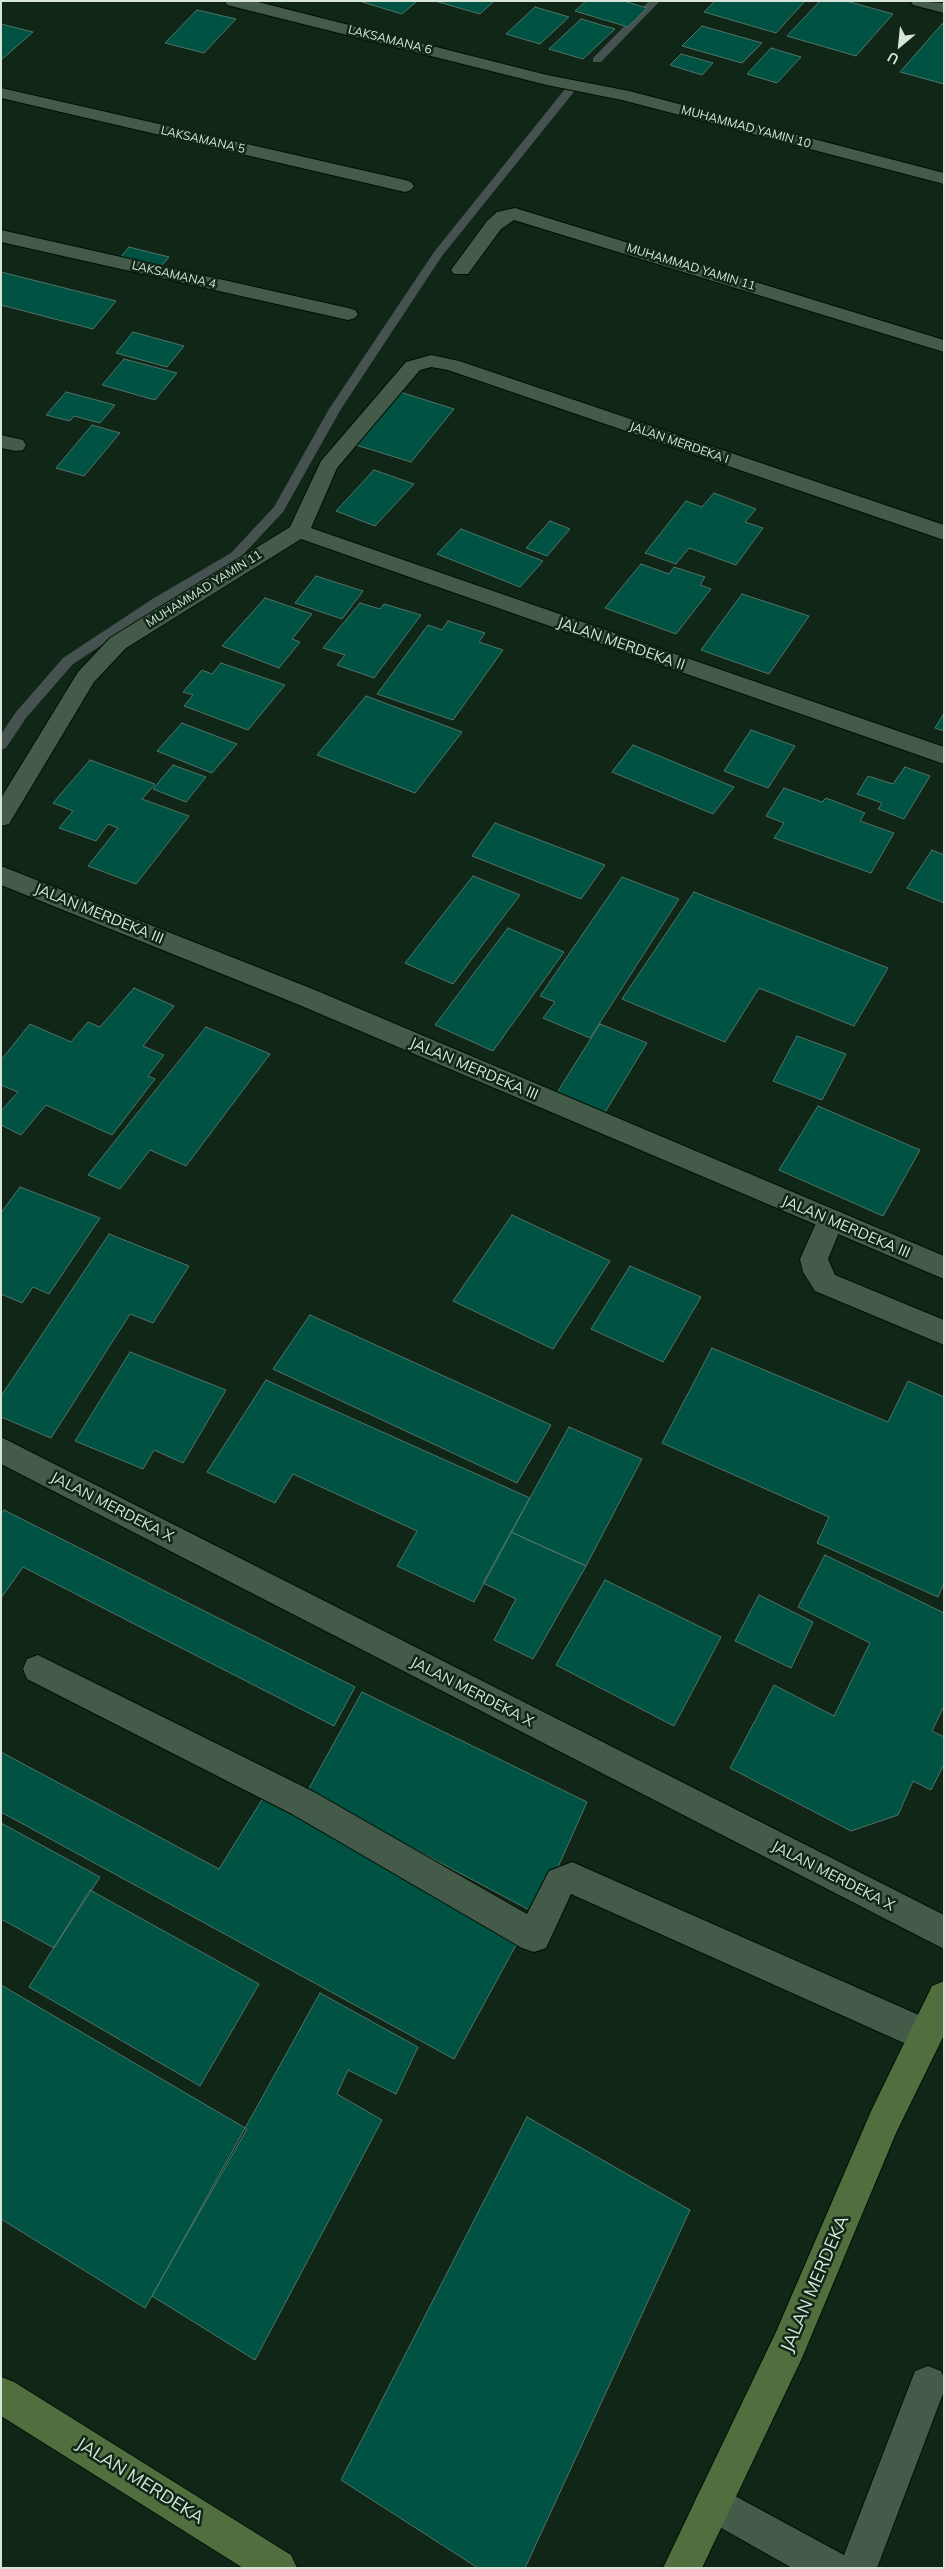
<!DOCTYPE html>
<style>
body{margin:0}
#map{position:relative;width:945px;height:2569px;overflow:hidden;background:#102717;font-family:Mulish,sans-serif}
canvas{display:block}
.frame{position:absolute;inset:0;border:2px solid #d8e6da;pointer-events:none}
.north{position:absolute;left:875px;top:20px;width:50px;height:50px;-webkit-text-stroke:4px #102717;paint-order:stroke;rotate:208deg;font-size:14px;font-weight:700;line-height:20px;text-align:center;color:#d8e6da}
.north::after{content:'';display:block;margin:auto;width:18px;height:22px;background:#d8e6da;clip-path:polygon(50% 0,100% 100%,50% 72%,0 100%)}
</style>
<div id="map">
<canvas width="945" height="2569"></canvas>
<div class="frame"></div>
<div class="north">U</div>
</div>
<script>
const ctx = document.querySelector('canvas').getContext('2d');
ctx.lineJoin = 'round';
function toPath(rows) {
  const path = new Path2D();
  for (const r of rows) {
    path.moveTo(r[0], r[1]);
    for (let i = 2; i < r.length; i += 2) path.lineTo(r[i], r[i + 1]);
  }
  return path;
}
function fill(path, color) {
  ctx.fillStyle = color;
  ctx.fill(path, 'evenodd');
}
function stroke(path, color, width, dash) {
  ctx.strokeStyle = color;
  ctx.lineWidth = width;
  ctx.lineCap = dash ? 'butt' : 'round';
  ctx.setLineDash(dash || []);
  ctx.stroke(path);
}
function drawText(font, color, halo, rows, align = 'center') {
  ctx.font = font + ' Mulish,sans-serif';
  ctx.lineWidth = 5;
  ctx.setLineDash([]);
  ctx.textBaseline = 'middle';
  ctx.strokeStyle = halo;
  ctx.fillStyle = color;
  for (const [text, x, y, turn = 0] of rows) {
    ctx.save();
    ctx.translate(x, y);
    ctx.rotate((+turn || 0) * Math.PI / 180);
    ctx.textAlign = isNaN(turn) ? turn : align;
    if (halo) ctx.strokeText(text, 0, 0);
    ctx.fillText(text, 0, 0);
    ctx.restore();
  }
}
fill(toPath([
 [649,1,660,1,601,62,593,62,593,58,649,1],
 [569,88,574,91,573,93,442,256,341,409,283,512,239,559,164,604,73,664,26,718,6,748,1,750,1,734,16,712,63,658,154,598,231,553,274,507,329,409,434,252,565,89,569,88]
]), '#45524f');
const building = toPath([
 [359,1,417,1,402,14,359,1],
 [435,1,494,1,480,14,435,1],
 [586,1,624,1,647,8,628,27,575,11,586,1],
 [715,1,805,1,776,33,704,12,715,1],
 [820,1,846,1,893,14,856,56,787,36,820,1],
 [535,7,569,17,540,44,506,34,535,7],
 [197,10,236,19,204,53,165,43,197,10],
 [581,19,615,29,583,59,549,49,581,19],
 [1,24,33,32,1,60,1,24],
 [942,24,944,24,944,84,900,72,942,24],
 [702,26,762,43,742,63,682,46,702,26],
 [771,48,801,57,777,83,747,74,771,48],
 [681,54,713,63,702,75,670,65,681,54],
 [129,247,169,257,158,270,118,260,129,247],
 [1,272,116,301,93,329,1,305,1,272],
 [133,332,184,346,167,367,116,353,133,332],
 [124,359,177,373,155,400,102,385,124,359],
 [66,392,115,405,100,423,74,416,70,421,46,415,66,392],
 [400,392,454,409,411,462,356,445,400,392],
 [92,425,120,433,84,476,56,468,92,425],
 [374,470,414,484,375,526,336,511,374,470],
 [714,493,756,509,745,522,763,528,736,565,689,548,676,564,645,553,686,501,702,507,714,493],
 [550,521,570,529,547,556,526,548,550,521],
 [461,529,543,561,520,587,437,554,461,529],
 [641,564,669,574,674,567,705,577,700,585,711,589,676,634,605,608,641,564],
 [316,576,363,591,342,619,295,603,316,576],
 [742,594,809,616,769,674,701,650,742,594],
 [265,598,312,614,292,639,300,642,279,668,222,646,265,598],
 [360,603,380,609,384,604,421,615,374,678,337,665,345,655,323,648,360,603],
 [448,621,485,633,479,642,503,650,453,720,377,694,428,625,442,630,448,621],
 [221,663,285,685,248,730,184,706,193,695,183,692,202,670,212,674,221,663],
 [366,696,462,732,415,793,317,755,366,696],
 [944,713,944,731,935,728,944,713],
 [182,723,237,744,212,773,157,751,182,723],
 [751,730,795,746,768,788,724,771,751,730],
 [633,745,734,787,713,814,612,772,633,745],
 [90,760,155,784,142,799,189,816,136,884,88,866,118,828,108,824,96,841,59,828,73,811,53,803,90,760],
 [173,765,206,777,186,802,153,789,173,765],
 [905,767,930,776,904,819,878,809,882,803,857,794,868,776,893,784,905,767],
 [784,788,822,802,826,798,865,813,860,821,894,833,871,873,774,838,784,823,766,816,784,788],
 [495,823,605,865,581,899,472,856,495,823],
 [932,850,944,855,944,903,907,888,932,850],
 [473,876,520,895,453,984,405,963,473,876],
 [622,877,679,899,590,1038,543,1018,555,1002,540,996,622,877],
 [694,892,888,968,854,1026,759,988,725,1042,622,999,694,892],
 [508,928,564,952,493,1051,435,1025,508,928],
 [134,988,174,1006,143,1046,164,1055,148,1076,155,1079,112,1135,46,1105,21,1135,1,1125,1,1111,18,1092,1,1085,1,1060,30,1024,71,1042,88,1022,100,1027,134,988],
 [600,1024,647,1043,601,1119,553,1099,600,1024],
 [206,1027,270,1054,186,1166,150,1150,120,1189,88,1175,206,1027],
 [797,1036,846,1054,822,1100,773,1081,797,1036],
 [818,1106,920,1150,883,1216,779,1170,818,1106],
 [20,1187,100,1218,49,1294,33,1287,22,1303,1,1294,1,1213,20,1187],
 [512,1215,610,1261,553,1349,453,1301,512,1215],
 [109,1234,189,1266,153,1323,130,1314,51,1438,1,1417,1,1396,109,1234],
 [630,1266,701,1297,663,1362,591,1329,630,1266],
 [310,1315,551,1425,517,1483,273,1369,310,1315],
 [712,1348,888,1422,908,1381,944,1397,944,1583,938,1597,817,1543,829,1517,662,1443,712,1348],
 [130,1352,226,1390,183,1463,154,1450,143,1469,75,1441,130,1352],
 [266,1380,530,1498,474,1602,397,1566,417,1531,293,1474,275,1503,207,1472,266,1380],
 [569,1427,642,1459,586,1566,511,1532,569,1427],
 [4,1510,355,1687,334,1726,23,1567,1,1598,1,1514,4,1510],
 [511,1532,586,1566,533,1659,494,1640,516,1599,483,1583,511,1532],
 [825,1555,944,1613,944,1706,932,1731,944,1737,944,1764,931,1790,913,1781,898,1815,851,1831,730,1768,774,1685,834,1716,870,1643,798,1607,825,1555],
 [605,1580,721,1637,674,1726,556,1665,605,1580],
 [759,1595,813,1622,791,1668,735,1641,759,1595],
 [362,1692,587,1802,537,1914,307,1792,362,1692],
 [1,1752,219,1869,263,1798,522,1934,454,2059,1,1812,1,1752],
 [1,1823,100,1877,54,1948,1,1919,1,1823],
 [90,1890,259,1984,200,2086,29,1987,90,1890],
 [1,1985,247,2129,145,2308,1,2219,1,1985],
 [320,1993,418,2047,396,2094,348,2070,337,2094,382,2120,255,2360,152,2296,320,1993],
 [527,2117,690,2210,525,2568,478,2568,341,2480,527,2117]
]);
fill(building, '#005243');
stroke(building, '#517369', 1);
const service = toPath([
 [831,1209,841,1212,844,1220,828,1259,835,1275,944,1320,944,1345,815,1291,803,1272,800,1259,821,1212,831,1209],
 [38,1655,314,1792,527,1914,549,1871,572,1862,937,2023,942,2035,937,2047,925,2052,913,2047,571,1894,546,1948,534,1952,522,1948,292,1814,27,1679,23,1669,27,1659,38,1655],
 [928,2366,941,2371,944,2378,944,2391,877,2568,792,2568,700,2516,694,2503,700,2490,713,2484,844,2555,915,2371,928,2366]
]);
const minor = toPath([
 [225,1,254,1,547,75,629,91,944,173,944,184,622,100,547,85,227,5,225,1],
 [911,1,944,3,944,13,913,5,911,1],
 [1,88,405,180,411,182,414,186,411,190,405,192,1,98,1,88],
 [515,208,944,340,944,352,514,220,501,229,468,274,454,274,451,270,487,221,497,212,515,208],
 [1,230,348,308,355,310,358,314,355,318,348,320,1,242,1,230],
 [431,355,459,361,944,525,944,540,448,370,431,367,420,370,337,468,311,528,944,747,944,764,301,539,126,648,94,682,9,824,1,826,1,798,78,672,110,638,290,527,321,461,406,362,431,355],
 [1,435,23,440,26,445,23,450,16,451,1,448,1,435],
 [1,866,315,990,944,1256,944,1279,297,1004,1,885,1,866],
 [1,1437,944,1915,944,1949,1,1464,1,1437]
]);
const secondary = toPath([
 [944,1981,944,2035,896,2133,802,2358,702,2568,663,2568,776,2332,872,2109,932,1986,944,1981],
 [1,2377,14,2382,291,2555,297,2568,243,2568,1,2416,1,2377]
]);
stroke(service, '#001003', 2);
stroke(minor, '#001003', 2);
stroke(secondary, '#001003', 2);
fill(service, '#435b48');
fill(minor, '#435b48');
fill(secondary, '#516e3f');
drawText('12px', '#d8e6da', '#102717', [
 ["LAKSAMANA 6",390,40,14],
 ["MUHAMMAD YAMIN 10",746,127,15],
 ["LAKSAMANA 5",203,140,13],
 ["MUHAMMAD YAMIN 11",691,267,17],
 ["LAKSAMANA 4",174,275,13],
 ["JALAN MERDEKA I",679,443,19],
 ["MUHAMMAD YAMIN 11",204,589,-32]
]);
drawText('15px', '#d8e6da', '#102717', [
 ["JALAN MERDEKA II",621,644,19],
 ["JALAN MERDEKA III",99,914,22],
 ["JALAN MERDEKA III",474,1069,23],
 ["JALAN MERDEKA III",846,1227,23],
 ["JALAN MERDEKA X",112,1507,27],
 ["JALAN MERDEKA X",472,1692,27],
 ["JALAN MERDEKA X",833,1876,27]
]);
drawText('18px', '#d8e6da', '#102717', [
 ["JALAN MERDEKA",815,2284,-67],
 ["JALAN MERDEKA",140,2481,32]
]);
</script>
